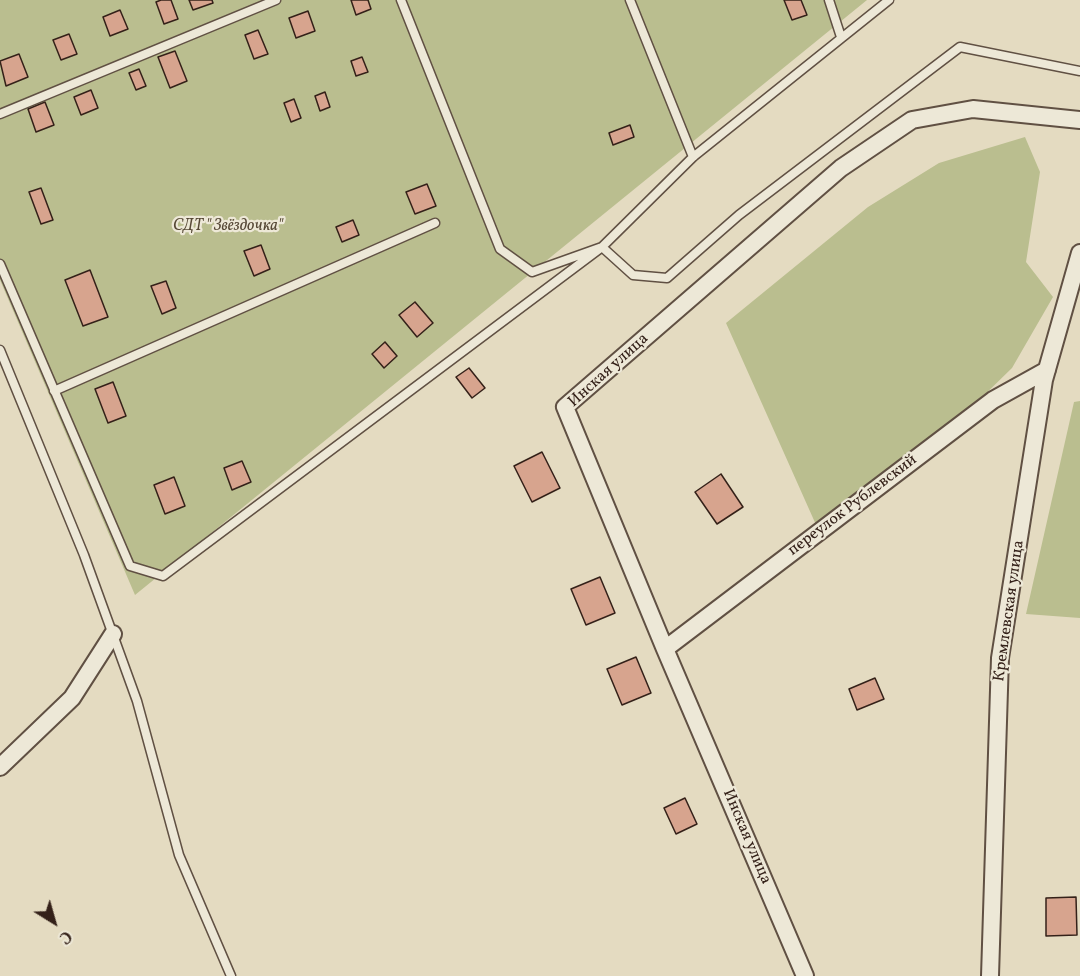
<!DOCTYPE html>
<meta charset="utf-8">
<style>
body{margin:0}
#map{position:relative;width:1080px;height:976px;overflow:hidden;background:#e4dbc1;font-family:Vollkorn,serif}
canvas{display:block}
.north{position:absolute;left:24px;top:892px;width:60px;height:60px;-webkit-text-stroke:4px #ede8d7;paint-order:stroke;rotate:143deg;font-size:16px;font-weight:700;line-height:24px;text-align:center;color:#342119}
.north::after{content:'';display:block;margin:auto;width:21px;height:27px;background:#342119;clip-path:polygon(50% 0,100% 100%,50% 72%,0 100%)}
</style>
<div id="map">
<canvas width="1080" height="976"></canvas>
<div class="north">С</div>
</div>
<script>
const ctx = document.querySelector('canvas').getContext('2d');
ctx.lineJoin = 'round';
function fill(path, color) {
  ctx.fillStyle = color;
  ctx.fill(path, 'evenodd');
}
function toPath(rows) {
  const path = new Path2D();
  for (const r of rows) {
    path.moveTo(r[0], r[1]);
    for (let i = 2; i < r.length; i += 2) path.lineTo(r[i], r[i + 1]);
  }
  return path;
}
function stroke(path, color, width, dash) {
  ctx.strokeStyle = color;
  ctx.lineWidth = width;
  ctx.lineCap = dash ? 'butt' : 'round';
  ctx.setLineDash(dash || []);
  ctx.stroke(path);
}
function drawText(font, color, halo, rows, align = 'center') {
  ctx.font = font + ' Vollkorn,serif';
  ctx.lineWidth = 4.5;
  ctx.setLineDash([]);
  ctx.textBaseline = 'middle';
  ctx.strokeStyle = halo;
  ctx.fillStyle = color;
  for (const [text, x, y, turn = 0] of rows) {
    ctx.save();
    ctx.translate(x, y);
    ctx.rotate((+turn || 0) * Math.PI / 180);
    ctx.textAlign = isNaN(turn) ? turn : align;
    if (halo) ctx.strokeText(text, 0, 0);
    ctx.fillText(text, 0, 0);
    ctx.restore();
  }
}
fill(toPath([
 [0,0,867,0,135,595,0,280],
 [1025,137,1040,172,1026,262,1053,297,1012,368,928,450,817,527,726,323,868,207,939,163],
 [1080,401,1080,618,1026,614,1074,402]
]), '#babe8f');
const building = toPath([
 [161,0,171,0,178,19,164,24,156,2,161,0],
 [189,0,212,0,213,3,193,10,189,0],
 [351,0,368,0,371,9,356,15,351,0],
 [784,0,801,0,807,15,792,20,784,0],
 [120,10,128,29,110,36,103,17,120,10],
 [308,11,315,31,296,38,289,18,308,11],
 [258,30,268,54,254,59,245,35,258,30],
 [69,34,77,54,61,60,53,40,69,34],
 [175,51,187,81,170,88,158,57,175,51],
 [19,54,28,77,6,86,0,61,19,54],
 [362,57,368,72,356,76,351,61,362,57],
 [139,69,146,86,136,90,129,73,139,69],
 [91,90,98,108,81,115,74,97,91,90],
 [325,92,330,107,320,111,315,96,325,92],
 [294,99,301,118,291,122,284,103,294,99],
 [45,102,54,125,36,132,28,109,45,102],
 [630,125,634,137,613,145,609,133,630,125],
 [427,184,436,206,415,214,406,192,427,184],
 [41,188,53,220,41,224,29,192,41,188],
 [353,220,359,235,342,242,336,227,353,220],
 [261,245,270,269,254,276,244,251,261,245],
 [90,270,108,317,83,326,65,280,90,270],
 [166,281,176,308,162,314,151,286,166,281],
 [415,302,433,323,417,337,399,315,415,302],
 [385,342,397,356,384,368,372,354,385,342],
 [469,368,485,388,472,398,456,377,469,368],
 [113,382,126,416,108,423,95,389,113,382],
 [542,452,560,488,532,502,514,466,542,452],
 [242,461,251,482,232,490,224,468,242,461],
 [721,474,743,507,717,524,695,492,721,474],
 [174,477,185,506,165,514,154,485,174,477],
 [600,577,615,613,586,625,571,589,600,577],
 [636,657,651,693,622,705,607,669,636,657],
 [875,678,884,699,857,710,849,689,875,678],
 [685,798,697,824,676,834,664,808,685,798],
 [1076,897,1077,935,1046,936,1046,898,1076,897]
]);
fill(building, '#d7a48e');
stroke(building, '#342119', 1.5);
const lane = toPath([
 [401,0,500,249,532,272,602,247,693,157,889,0],
 [630,0,693,157],
 [829,0,841,37],
 [0,114,276,0],
 [0,264,130,566,163,576,602,247,633,275,667,278,739,215,960,47,1080,71],
 [0,350,84,555,137,701,179,855,231,976],
 [54,391,435,223]
]);
const street = toPath([
 [665,649,993,400,1047,370],
 [0,767,72,698,113,634],
 [805,976,665,649,565,407,841,168,912,120,973,109,1080,120],
 [990,976,1000,658,1044,380,1080,253]
]);
stroke(lane, '#605043', 11);
stroke(street, '#605043', 20);
stroke(lane, '#ede8d7', 8);
stroke(street, '#ede8d7', 16);
drawText('italic 16px', '#564836', '#ede8d7', [
 ["СДТ \" Звёздочка\"",228,227]
]);
drawText('16px', '#342119', '#ede8d7', [
 ["Инская улица",609,371,-42],
 ["переулок Рублевский",853,506,-37],
 ["Кремлевская улица",1010,611,-82],
 ["Инская улица",746,837,67]
]);
</script>
